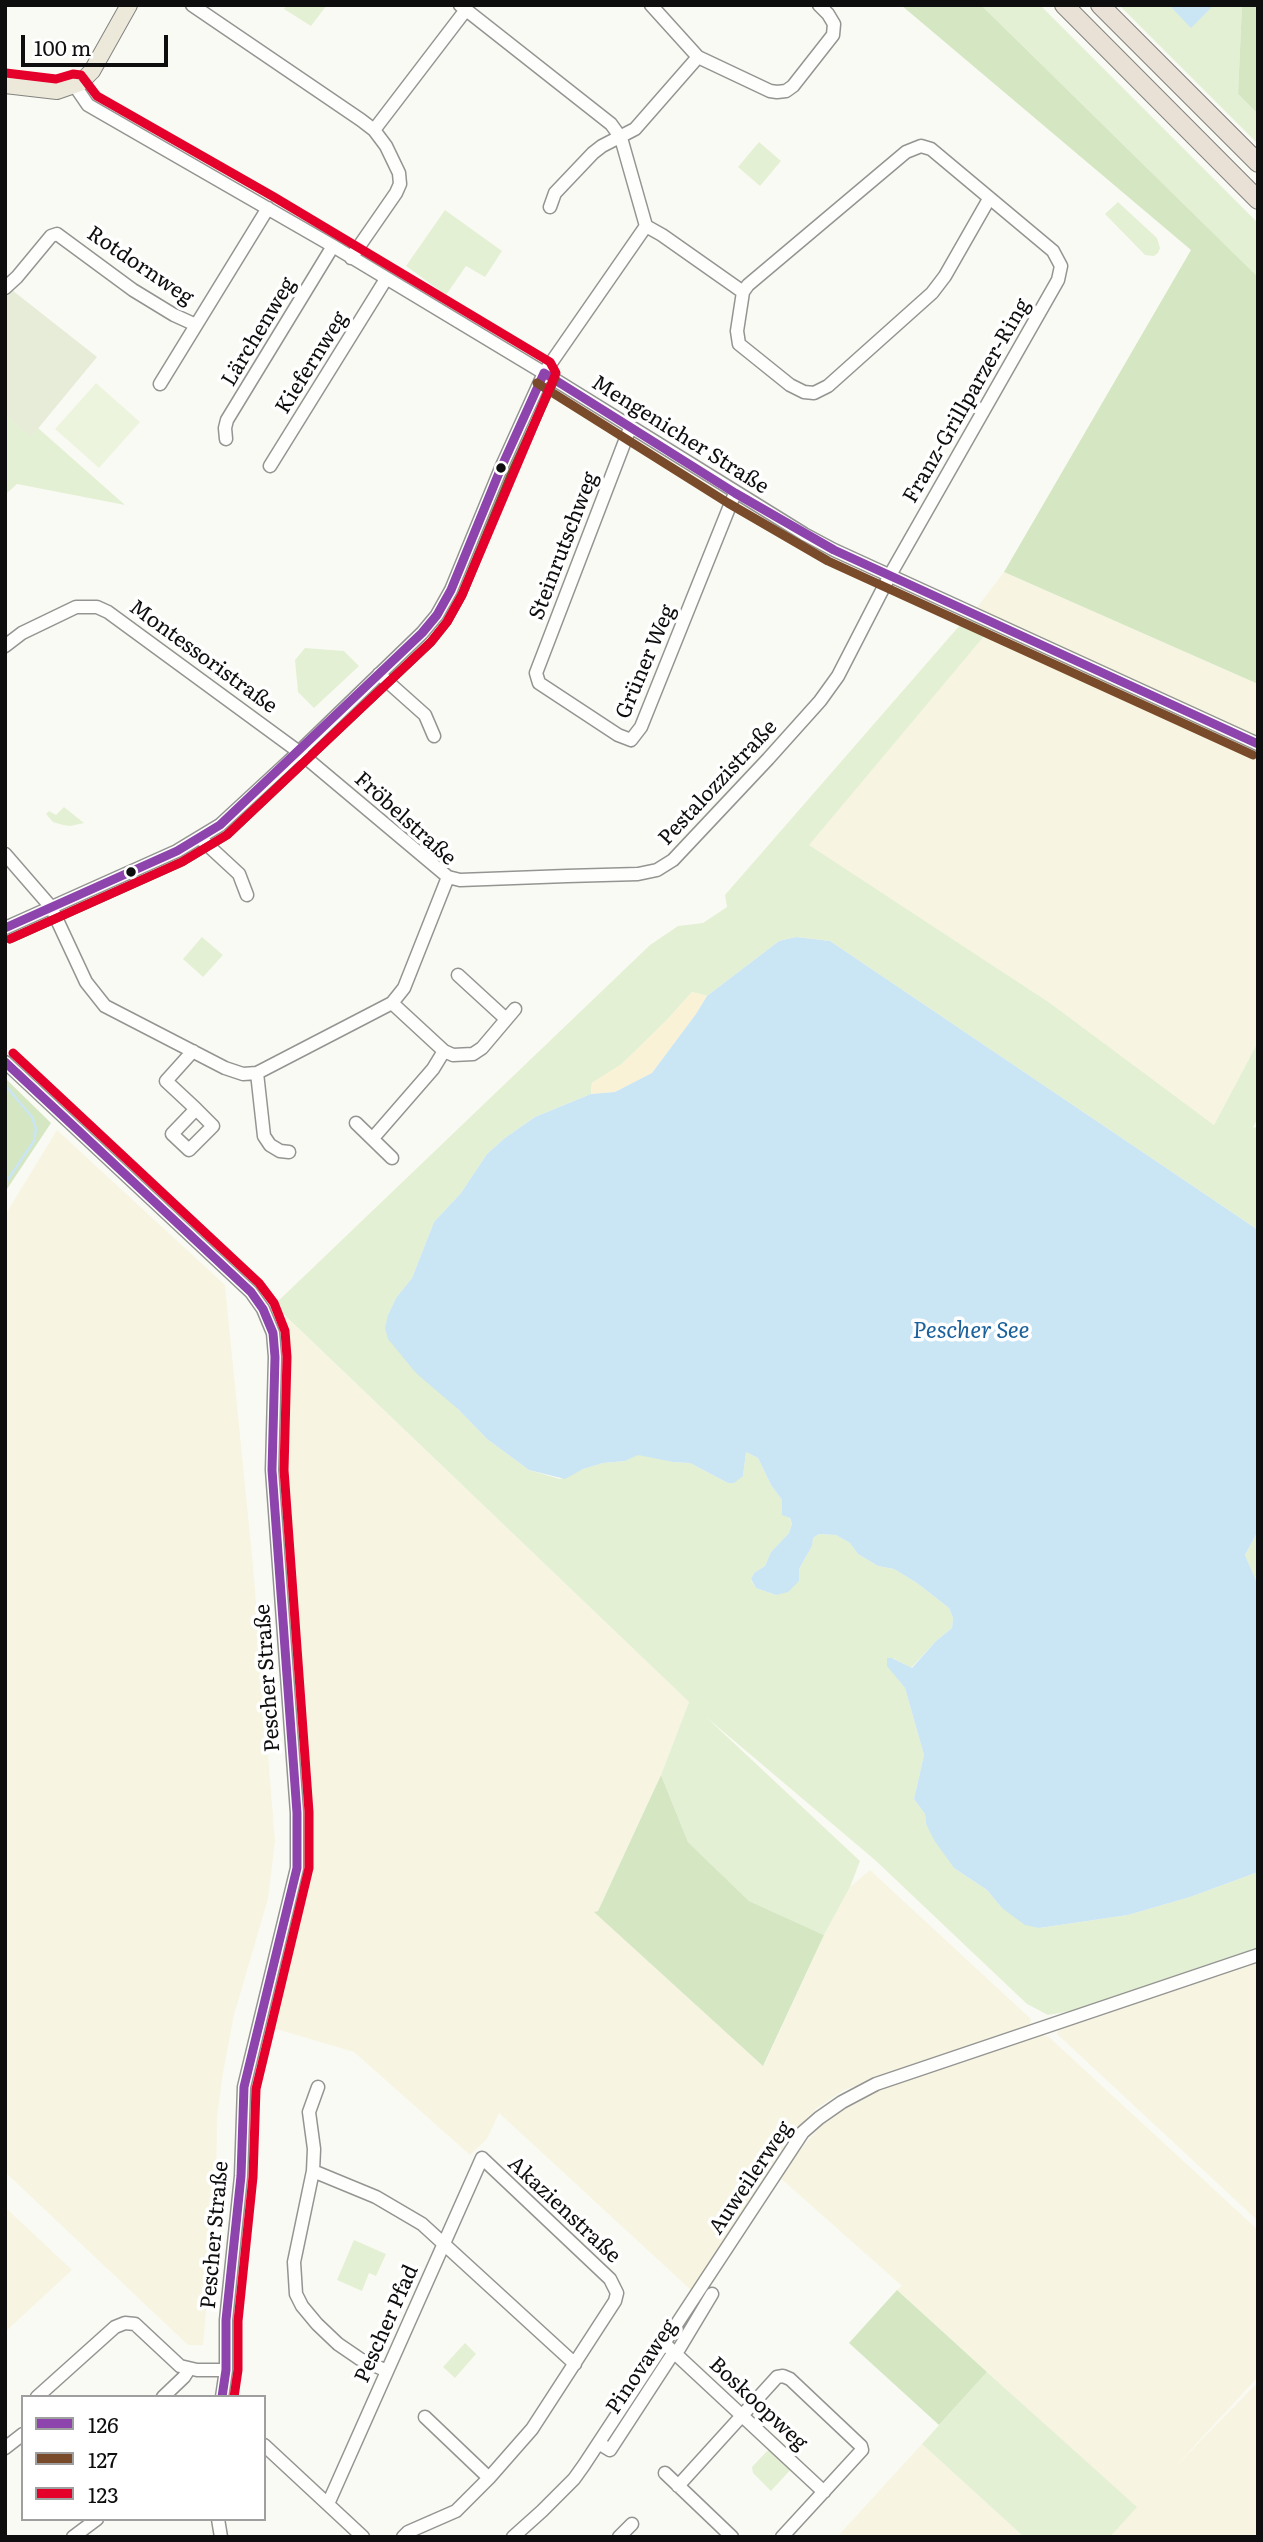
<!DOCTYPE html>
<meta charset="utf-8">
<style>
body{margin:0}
#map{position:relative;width:1263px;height:2542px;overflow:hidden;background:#fafaf4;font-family:Literata,serif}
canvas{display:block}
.frame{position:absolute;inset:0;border:7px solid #0e0e0e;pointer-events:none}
.legend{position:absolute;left:21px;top:2395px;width:245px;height:126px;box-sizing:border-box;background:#fff;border:2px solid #9f9f9f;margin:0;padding:9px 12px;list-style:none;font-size:21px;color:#0e0e0e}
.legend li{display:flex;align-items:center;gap:14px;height:35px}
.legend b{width:35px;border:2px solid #9f9f9f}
.scale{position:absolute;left:21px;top:35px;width:147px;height:32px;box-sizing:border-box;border:4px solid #0e0e0e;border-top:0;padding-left:9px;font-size:21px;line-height:24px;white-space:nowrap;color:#0e0e0e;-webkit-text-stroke:5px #fff;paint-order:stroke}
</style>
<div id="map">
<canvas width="1263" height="2542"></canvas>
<div class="frame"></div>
<ul class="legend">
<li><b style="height:9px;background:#8e44ad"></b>126</li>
<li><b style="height:9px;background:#7a4b2a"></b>127</li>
<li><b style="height:9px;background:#e4002b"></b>123</li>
</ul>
<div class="scale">100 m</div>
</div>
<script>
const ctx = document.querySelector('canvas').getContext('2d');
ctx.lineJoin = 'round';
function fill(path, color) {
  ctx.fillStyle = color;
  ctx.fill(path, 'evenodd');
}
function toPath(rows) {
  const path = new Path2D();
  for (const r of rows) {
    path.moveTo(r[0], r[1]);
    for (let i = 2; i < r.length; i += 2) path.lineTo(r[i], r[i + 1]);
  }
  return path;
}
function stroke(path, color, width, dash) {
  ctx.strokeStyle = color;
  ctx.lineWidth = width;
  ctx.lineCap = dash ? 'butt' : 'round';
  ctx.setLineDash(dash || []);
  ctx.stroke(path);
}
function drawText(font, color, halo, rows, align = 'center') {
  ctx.font = font + ' Literata,serif';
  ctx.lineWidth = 7;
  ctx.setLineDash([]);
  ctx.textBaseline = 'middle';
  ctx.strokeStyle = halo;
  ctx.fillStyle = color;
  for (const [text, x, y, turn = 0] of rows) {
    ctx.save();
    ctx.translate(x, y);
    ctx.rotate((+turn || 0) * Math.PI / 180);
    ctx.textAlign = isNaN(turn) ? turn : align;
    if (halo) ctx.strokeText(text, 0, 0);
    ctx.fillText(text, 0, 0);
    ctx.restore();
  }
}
fill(toPath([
 [1004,572,1258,684,1258,739,975,610],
 [991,628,1258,749,1258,1042,1214,1125,1050,1003,808,845],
 [57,1130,225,1285,253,1565,275,1841,268,1899,234,2015,223,2073,217,2118,216,2200,203,2345,188,2345,5,2172,5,1215],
 [285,1316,689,1702,661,1775,598,1911,595,1912,764,2065,824,1935,850,1887,870,1870,1031,2019,1030,2024,1025,2028,844,2090,817,2108,808,2117,771,2169,693,2292,499,2113,487,2139,470,2155,354,2052,266,2026,297,1908,307,1858,280,1478],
 [1258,1961,1258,2221,1057,2034,1058,2029],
 [1042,2035,1049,2037,1258,2230,1258,2377,1172,2470,1258,2382,1258,2537,1110,2537,1136,2507,897,2290,902,2286,778,2176,822,2124,848,2105,883,2086],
 [5,2207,72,2270,5,2332],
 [922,2444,1024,2537,837,2537]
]), '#f7f5e1');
fill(toPath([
 [287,5,327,5,311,26,284,9],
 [981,5,1040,5,1258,223,1258,277],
 [1119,5,1169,5,1191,27,1214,5,1242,5,1238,94,1258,114,1258,144],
 [759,142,781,161,760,186,738,167],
 [1118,202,1157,238,1160,248,1158,253,1154,256,1145,255,1105,214],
 [445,210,502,251,485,277,466,266,446,295,406,266],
 [5,415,31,436,38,428,125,505,17,484,5,495],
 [967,617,991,628,809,845,1050,1003,1214,1125,1258,1042,1258,1118,1253,1127,1258,1128,1258,1230,830,941,796,937,779,941,707,996,692,992,667,1020,622,1064,592,1083,591,1094,535,1117,505,1138,487,1154,461,1193,434,1222,412,1278,396,1298,388,1315,458,1409,487,1439,529,1470,560,1479,583,1469,603,1463,625,1461,638,1454,673,1462,690,1463,728,1483,743,1475,746,1452,758,1458,771,1485,782,1500,792,1524,789,1533,771,1552,765,1566,754,1573,751,1580,756,1588,776,1595,799,1581,799,1569,812,1546,813,1538,819,1534,836,1535,850,1543,858,1554,878,1566,894,1569,917,1583,949,1608,953,1618,952,1628,936,1641,911,1668,893,1658,888,1666,905,1688,924,1755,914,1799,925,1814,926,1824,954,1868,987,1890,1002,1908,1039,1928,1128,1915,1190,1897,1258,1872,1258,1950,1078,2010,1048,2015,1027,2004,875,1860,706,1717,860,1861,850,1887,824,1935,749,1901,688,1842,661,1775,689,1702,274,1305,650,945,678,926,703,923,727,907,725,895],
 [305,648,344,651,359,666,314,708,298,692,295,660],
 [64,807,84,823,70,826,63,825,53,822,46,814,49,811,56,815],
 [202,937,223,955,203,977,183,959],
 [1258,1531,1258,1585,1245,1555],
 [354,2240,386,2254,376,2276,369,2273,362,2291,337,2280],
 [465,2343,476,2354,455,2378,443,2367],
 [987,2372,1137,2507,1110,2537,1024,2537,922,2444],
 [770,2448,792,2468,771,2491,753,2473,752,2467]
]), '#e4f0d4');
fill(toPath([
 [901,5,981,5,1258,277,1258,684,1004,572,1191,250],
 [1242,5,1258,5,1258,114,1238,94],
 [5,1078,51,1123,5,1192],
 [661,1775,688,1842,749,1901,824,1935,763,2066,594,1912,598,1911],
 [897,2290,987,2372,939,2425,849,2343]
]), '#d4e7c2');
fill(toPath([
 [692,992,707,996,696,1014,652,1073,615,1092,591,1094,592,1083,622,1064,667,1020]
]), '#f9f2d6');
fill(toPath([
 [12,290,97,357,31,437,5,415,5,298]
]), '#e6ecd8');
fill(toPath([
 [96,383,140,422,99,468,55,429]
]), '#edf4de');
fill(toPath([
 [1169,5,1214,5,1191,28],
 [796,937,830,941,1258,1230,1258,1531,1245,1555,1258,1585,1258,1872,1190,1897,1128,1915,1039,1928,1025,1925,1002,1908,987,1890,954,1868,934,1840,926,1824,925,1814,914,1799,924,1755,905,1688,887,1666,887,1658,892,1658,912,1668,936,1641,952,1628,953,1618,949,1608,917,1583,894,1569,878,1566,858,1554,850,1543,836,1535,819,1534,813,1538,812,1546,799,1569,799,1581,788,1592,776,1595,756,1588,751,1579,754,1573,765,1566,771,1552,789,1533,792,1524,790,1518,782,1515,782,1500,771,1485,758,1458,746,1452,743,1476,734,1483,728,1483,690,1463,673,1462,638,1455,625,1461,603,1463,583,1469,565,1479,529,1470,487,1439,458,1409,416,1373,388,1339,385,1328,388,1315,396,1298,412,1278,434,1222,461,1193,487,1154,505,1138,535,1117,591,1094,615,1092,652,1073,696,1014,707,996,779,941]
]), '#cae5f4');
stroke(toPath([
 [5,1085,32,1117,36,1129,34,1141,5,1184]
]), '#cae5f4', 2.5);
const minor = toPath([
 [192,5,361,120,374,130,386,146,399,173,400,184,396,193,351,258],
 [460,5,611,124,621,138,646,226],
 [651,5,698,57,770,91,777,92,786,91,793,86,833,35,834,24,828,14,819,5],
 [75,86,88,105,333,246,544,373,804,534,834,550,1258,744],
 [374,130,465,11],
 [550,207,555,193,593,153,602,146,635,129,698,57],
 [5,288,17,277,51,236,57,234,133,290,174,315,196,325],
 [160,384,268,208],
 [630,428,536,673,539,683,618,735,631,740,641,727,735,493],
 [226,439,225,428,227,420,333,246],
 [270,466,386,279],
 [5,646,22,633,76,607,97,607,108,612,299,752,448,877,460,880,567,876,638,874,657,870,673,860,768,759,820,701,838,676,890,575,1058,280,1061,266,1053,251,931,149,921,146,906,152,748,285,743,292],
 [379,674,425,715,434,736],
 [200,838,239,874,247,895],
 [5,854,51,907,86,982,105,1006,225,1068,243,1074,257,1073,392,1003,404,988,448,877],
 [5,928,177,851,220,825,299,752,422,633,437,615,451,590,501,468,544,373,646,226,662,235,743,292,737,331,739,344,790,385,804,392,814,393,828,386,932,293,945,276,989,199],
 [458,975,506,1019],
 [392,1003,444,1051,453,1055,473,1054,482,1048,515,1009],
 [193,1051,166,1081,196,1109,172,1134,189,1150,213,1126,196,1109],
 [5,1062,251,1292,263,1309,273,1333,275,1357,272,1470,297,1813,297,1868,244,2087,241,2176,226,2320,226,2370,222,2397],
 [257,1073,264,1136,270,1145,280,1151,289,1152],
 [356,1123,392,1158],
 [373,1138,433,1069,444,1051],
 [318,2087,309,2112,314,2149,313,2171,294,2262,296,2294,302,2306,317,2324,338,2344,360,2359,387,2371],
 [313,2171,376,2197,422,2224,575,2364],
 [665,2344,824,2492],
 [37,2397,115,2327,125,2323,135,2324,180,2366,197,2370,226,2370],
 [163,2397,184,2377,189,2369],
 [425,2417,489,2478],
 [600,2444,610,2450,670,2358,679,2349,712,2294],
 [264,2445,363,2537],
 [5,2448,23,2434],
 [665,2473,732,2537],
 [678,2486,777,2377,783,2376,790,2379,861,2446,862,2450,782,2537],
 [328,2504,482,2158,610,2279,617,2293,615,2301,532,2429,489,2478,456,2511,408,2532,403,2537],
 [218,2519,221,2537],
 [73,2537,97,2519],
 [513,2537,542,2511,574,2479,584,2465,803,2132,819,2118,842,2102,876,2084,1258,1955],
 [619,2537,632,2524]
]);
const major = toPath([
 [5,85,57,91,80,83,92,71,129,5]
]);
const highway = toPath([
 [1064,5,1258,200],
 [1100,5,1258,163]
]);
stroke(minor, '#949492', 15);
stroke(major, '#82827f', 18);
stroke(highway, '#82827f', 20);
stroke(minor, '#fefefd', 12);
stroke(major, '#ece8da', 16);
stroke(highway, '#e9e0d6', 18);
stroke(toPath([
 [544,373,735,493,834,550,1258,744],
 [5,928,177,851,220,825,422,633,437,615,451,590,501,468,544,373],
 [5,1062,251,1292,263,1309,273,1333,275,1357,272,1470,297,1813,297,1868,244,2087,241,2176,226,2320,226,2370,222,2397]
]), '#8e44ad', 9);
stroke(toPath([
 [537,383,728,503,828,561,1253,755],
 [10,939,182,862,227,835,431,642,447,622,462,595,512,473,555,378]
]), '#7a4b2a', 9);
stroke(toPath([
 [6,73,56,79,73,74,81,75,97,96,274,197,550,362,556,373,462,595,447,622,431,642,227,835,182,862,10,939],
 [13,1053,259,1283,274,1303,285,1331,287,1357,284,1470,309,1812,309,1868,256,2089,253,2177,238,2321,238,2370,234,2397]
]), '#e4002b', 9);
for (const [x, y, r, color] of [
 [501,468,6,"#0e0e0e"],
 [131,872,6,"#0e0e0e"]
]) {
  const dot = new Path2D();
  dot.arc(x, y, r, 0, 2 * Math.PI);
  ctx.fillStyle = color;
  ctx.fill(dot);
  stroke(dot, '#fff', 2.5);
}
drawText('21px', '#0e0e0e', '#fff', [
 ["Rotdornweg",140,266,34],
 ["Lärchenweg",259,332,-59],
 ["Kiefernweg",312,363,-58],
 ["Franz-Grillparzer-Ring",967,401,-60],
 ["Mengenicher Straße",680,435,32],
 ["Steinrutschweg",564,546,-69],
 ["Montessoristraße",203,657,36],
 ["Grüner Weg",646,662,-67],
 ["Pestalozzistraße",718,783,-47],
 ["Fröbelstraße",405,819,42],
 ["Pescher Straße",268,1678,-94],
 ["Auweilerweg",751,2178,-56],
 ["Akazienstraße",564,2210,43],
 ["Pescher Straße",215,2235,-85],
 ["Pescher Pfad",387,2324,-66],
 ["Pinovaweg",642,2367,-56],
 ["Boskoopweg",758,2404,43]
]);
drawText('italic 23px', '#1b629c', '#fff', [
 ["Pescher See",971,1331]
]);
</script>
